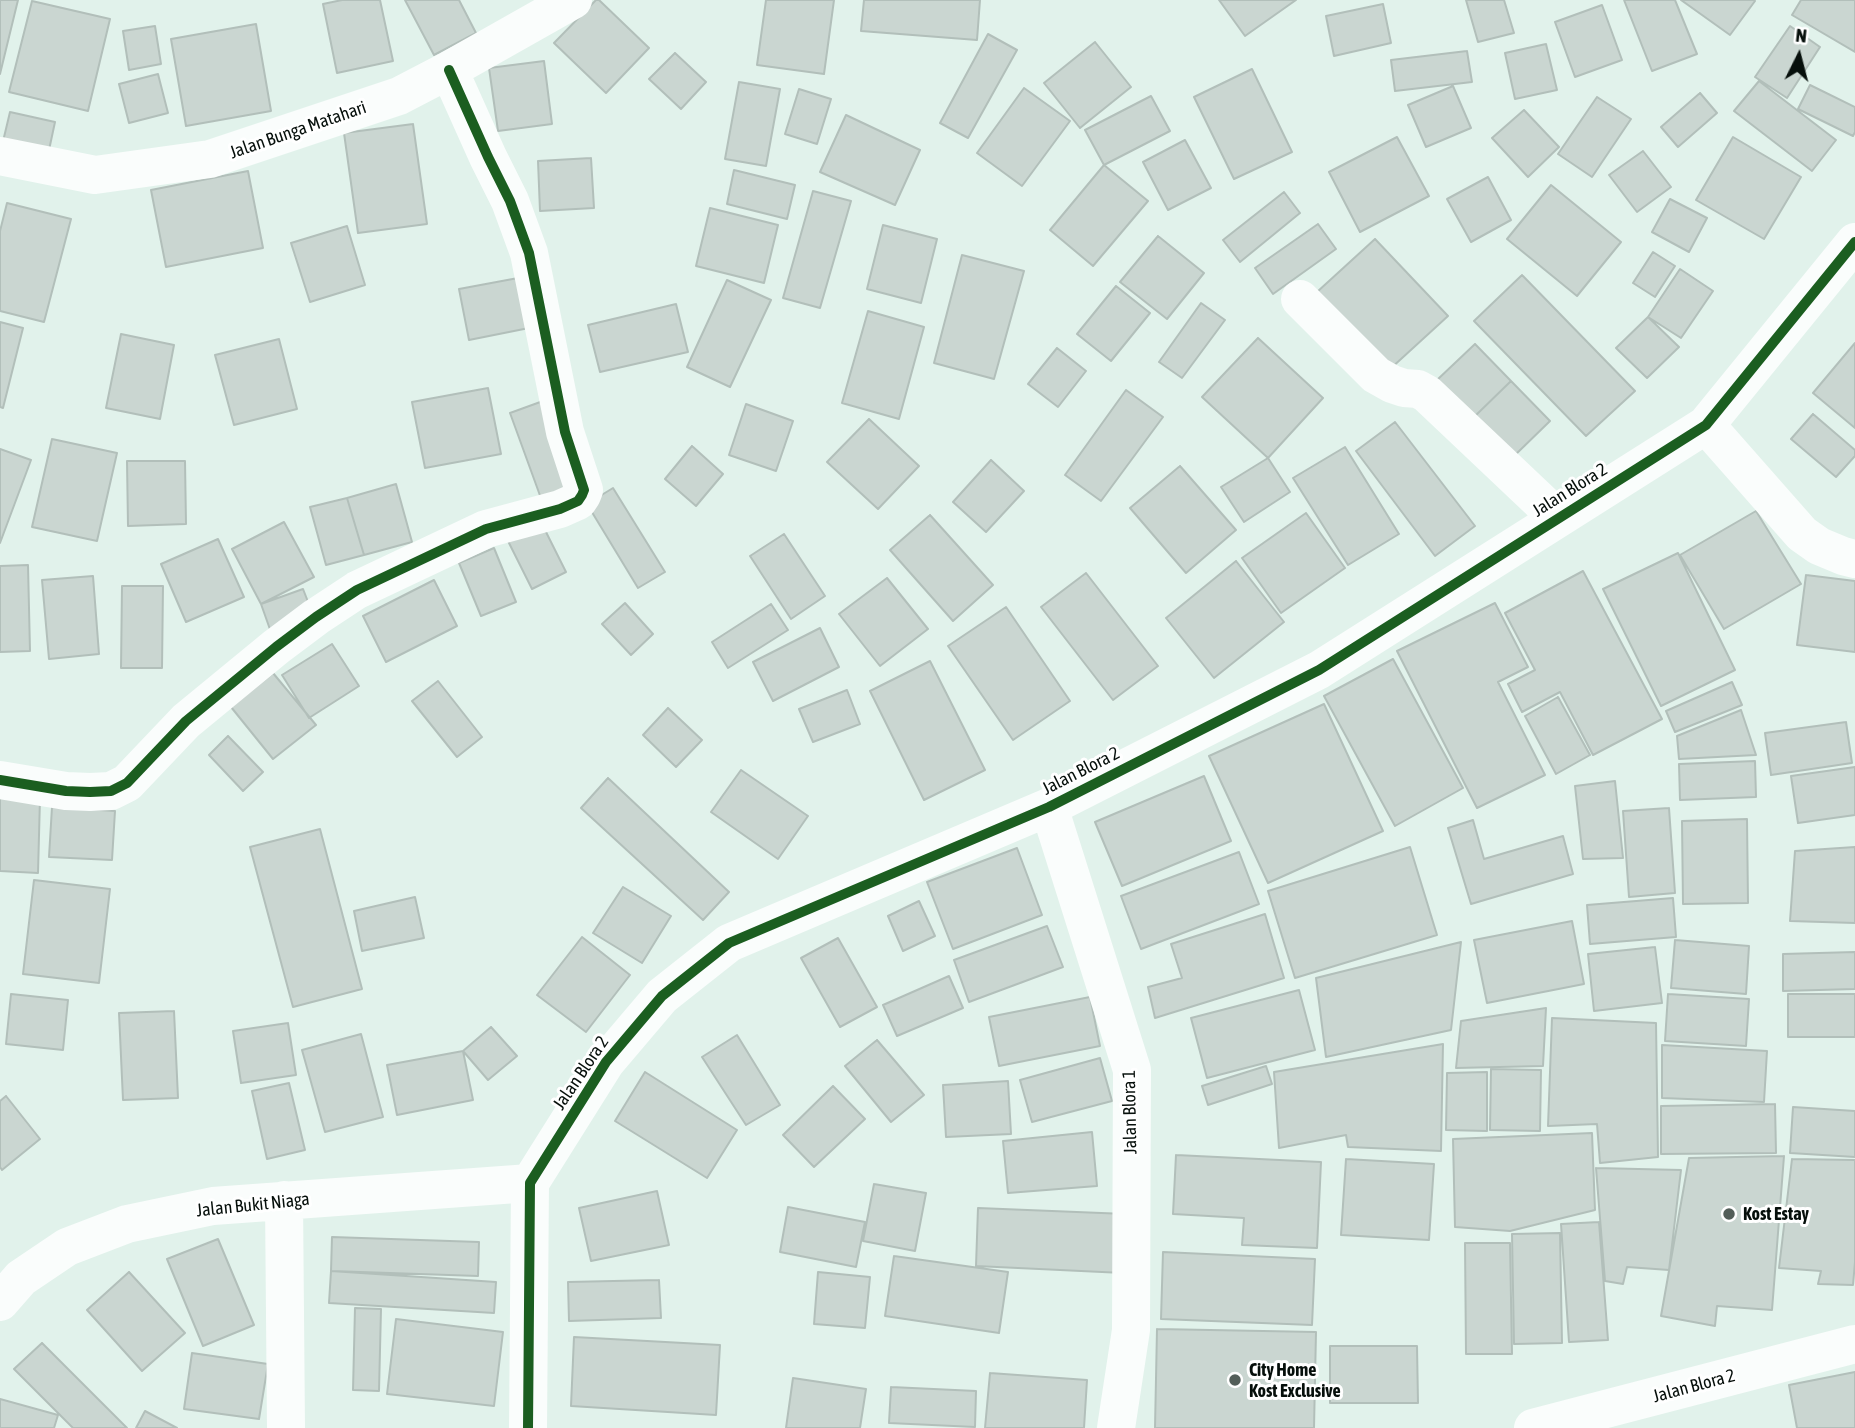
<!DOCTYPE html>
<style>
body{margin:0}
#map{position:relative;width:1855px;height:1428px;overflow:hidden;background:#e1f2eb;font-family:"Asap Condensed",sans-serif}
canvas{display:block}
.north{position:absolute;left:1764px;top:21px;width:70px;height:70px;-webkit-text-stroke:5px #fff;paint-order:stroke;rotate:6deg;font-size:19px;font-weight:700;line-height:28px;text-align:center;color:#060f0b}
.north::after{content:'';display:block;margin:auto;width:24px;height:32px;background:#060f0b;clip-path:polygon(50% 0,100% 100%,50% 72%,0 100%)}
</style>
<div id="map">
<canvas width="1855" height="1428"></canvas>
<div class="north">N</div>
</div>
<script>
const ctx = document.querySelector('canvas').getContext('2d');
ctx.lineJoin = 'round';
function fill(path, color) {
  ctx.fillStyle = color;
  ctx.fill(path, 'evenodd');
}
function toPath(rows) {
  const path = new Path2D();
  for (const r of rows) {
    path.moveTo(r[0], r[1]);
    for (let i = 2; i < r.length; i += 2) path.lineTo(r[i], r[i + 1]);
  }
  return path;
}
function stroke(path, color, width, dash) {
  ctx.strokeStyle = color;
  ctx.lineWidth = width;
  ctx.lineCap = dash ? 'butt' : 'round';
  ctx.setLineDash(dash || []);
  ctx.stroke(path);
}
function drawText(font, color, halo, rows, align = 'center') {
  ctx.font = font + ' "Asap Condensed",sans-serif';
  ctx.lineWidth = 6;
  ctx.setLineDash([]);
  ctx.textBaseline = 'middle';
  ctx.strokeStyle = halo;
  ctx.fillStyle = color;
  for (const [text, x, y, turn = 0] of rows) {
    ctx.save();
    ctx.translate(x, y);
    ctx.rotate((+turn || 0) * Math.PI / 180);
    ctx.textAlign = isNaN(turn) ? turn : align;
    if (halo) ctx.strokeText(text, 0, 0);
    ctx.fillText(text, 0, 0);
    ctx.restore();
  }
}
const building = toPath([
 [0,0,18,0,0,74,0,0],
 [342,0,380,0,393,61,337,73,323,4,342,0],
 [405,0,459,0,476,33,434,55,405,0],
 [596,0,599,0,649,48,606,93,554,43,596,0],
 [766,0,834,0,824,74,757,65,766,0],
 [864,0,980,0,977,40,861,31,864,0],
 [1219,0,1296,0,1245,36,1219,0],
 [1466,0,1504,0,1514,33,1478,42,1466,0],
 [1624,0,1675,0,1697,54,1652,71,1624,0],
 [1681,0,1754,0,1755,1,1730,35,1681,0],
 [1801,0,1855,0,1855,52,1792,15,1801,0],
 [32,1,110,19,88,111,9,92,32,1],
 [1383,4,1391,43,1334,56,1326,16,1383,4],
 [1602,5,1622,60,1575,77,1555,22,1602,5],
 [256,24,271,111,186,126,171,39,256,24],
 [155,26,161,64,129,70,123,31,155,26],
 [1790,26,1820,47,1787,98,1755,77,1790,26],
 [988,34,1017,50,968,138,940,123,988,34],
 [1095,42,1131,87,1080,128,1044,83,1095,42],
 [1546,44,1557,90,1515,99,1505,53,1546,44],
 [1467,51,1472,82,1395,91,1391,60,1467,51],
 [675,53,706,82,681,109,649,79,675,53],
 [544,61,552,124,498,131,489,68,544,61],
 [1252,69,1292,152,1234,179,1194,97,1252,69],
 [158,74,168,113,129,123,119,84,158,74],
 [1759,81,1836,140,1812,171,1734,111,1759,81],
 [739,82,780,89,766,166,725,159,739,82],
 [1810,85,1855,107,1855,132,1853,136,1798,109,1810,85],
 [1453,86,1471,128,1426,147,1408,105,1453,86],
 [1024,88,1070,121,1022,186,977,153,1024,88],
 [799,89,831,99,817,144,785,134,799,89],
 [1700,93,1717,113,1678,147,1661,127,1700,93],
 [1151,96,1170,131,1104,165,1085,130,1151,96],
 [1597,97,1631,119,1592,177,1558,154,1597,97],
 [1524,110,1559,147,1528,177,1492,138,1524,110],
 [10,112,55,122,46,164,0,154,10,112],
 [846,115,920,150,895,205,820,172,846,115],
 [413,124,427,224,358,233,344,133,413,124],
 [1397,137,1429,196,1360,232,1329,172,1397,137],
 [1733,137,1801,177,1764,239,1696,200,1733,137],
 [1185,140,1211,188,1168,210,1143,162,1185,140],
 [1643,151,1671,187,1637,212,1609,175,1643,151],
 [591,158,594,208,540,211,538,161,591,158],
 [1104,165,1148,201,1093,266,1050,230,1104,165],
 [734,170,795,185,787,219,727,204,734,170],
 [248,171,263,248,166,267,151,190,248,171],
 [1488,177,1511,220,1471,242,1447,199,1488,177],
 [1551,185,1621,242,1577,296,1507,239,1551,185],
 [813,191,851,201,820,308,783,298,813,191],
 [1284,192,1300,213,1240,262,1223,240,1284,192],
 [1670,199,1707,218,1689,252,1652,232,1670,199],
 [7,203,71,219,44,322,0,311,0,231,7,203],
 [710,208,778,225,764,283,696,266,710,208],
 [1318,224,1336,249,1273,294,1255,268,1318,224],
 [883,225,937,239,921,303,867,289,883,225],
 [347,226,365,285,310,302,291,243,347,226],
 [1158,236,1204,273,1167,319,1120,282,1158,236],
 [1375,239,1448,316,1389,370,1317,292,1375,239],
 [1653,252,1675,266,1655,297,1633,283,1653,252],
 [962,255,1024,271,994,379,934,363,962,255],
 [1680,269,1713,291,1681,338,1648,317,1680,269],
 [1522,275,1635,391,1586,436,1474,321,1522,275],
 [518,278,529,328,469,340,459,289,518,278],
 [727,280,771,300,730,387,687,367,727,280],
 [1116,286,1150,313,1111,361,1077,334,1116,286],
 [1201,303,1225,320,1182,378,1159,362,1201,303],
 [676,304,688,352,600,372,588,325,676,304],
 [868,311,924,327,899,419,842,403,868,311],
 [1648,317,1679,347,1647,378,1616,348,1648,317],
 [0,322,23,328,3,408,0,407,0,322],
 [121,334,174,345,160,419,106,408,121,334],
 [1258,338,1323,398,1268,458,1202,397,1258,338],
 [279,339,297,409,234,425,215,355,279,339],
 [1855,343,1855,428,1813,393,1855,343],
 [1475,344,1511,381,1473,418,1437,380,1475,344],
 [1057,348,1086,371,1058,407,1028,384,1057,348],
 [1511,381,1550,421,1513,457,1473,418,1511,381],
 [488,388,501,454,425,468,412,402,488,388],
 [1126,390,1163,417,1101,501,1065,475,1126,390],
 [543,401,575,489,542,501,510,413,543,401],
 [746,404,793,421,776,471,729,455,746,404],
 [1813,414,1855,450,1855,456,1836,477,1791,439,1813,414],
 [869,419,919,466,878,509,827,462,869,419],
 [1395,422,1475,526,1435,556,1356,451,1395,422],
 [52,439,117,453,97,541,32,527,52,439],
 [692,446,723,474,696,506,665,479,692,446],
 [1345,447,1399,534,1348,565,1293,478,1345,447],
 [0,449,31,460,0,543,0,449],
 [1268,458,1290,492,1244,522,1221,487,1268,458],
 [991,460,1024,491,986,532,953,502,991,460],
 [127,461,185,461,186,524,128,526,127,461],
 [1180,466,1236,530,1186,573,1130,508,1180,466],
 [396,484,412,542,364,555,347,498,396,484],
 [613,488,665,572,638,588,587,504,613,488],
 [347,498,364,555,326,565,310,507,347,498],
 [1756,511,1801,584,1724,629,1680,555,1756,511],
 [1306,513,1345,568,1281,613,1242,558,1306,513],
 [930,515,993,585,953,621,890,550,930,515],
 [540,520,566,572,532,589,506,537,540,520],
 [284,522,314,577,261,604,232,549,284,522],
 [784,534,825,596,791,619,750,556,784,534],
 [218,539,244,597,186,622,161,564,218,539],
 [494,548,516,602,481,616,459,563,494,548],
 [1678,553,1735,670,1661,706,1603,589,1678,553],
 [1236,561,1284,622,1214,678,1166,618,1236,561],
 [28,565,30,651,0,652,0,566,28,565],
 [1583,571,1662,719,1593,755,1560,692,1522,712,1508,684,1535,670,1505,613,1583,571],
 [1086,573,1158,666,1113,700,1041,607,1086,573],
 [1806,575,1855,581,1855,652,1797,645,1806,575],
 [93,576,99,654,49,659,42,580,93,576],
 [887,578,928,629,880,666,839,614,887,578],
 [434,580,457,626,386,662,363,616,434,580],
 [122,586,163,586,162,668,121,668,122,586],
 [303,589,312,612,272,635,261,604,303,589],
 [625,603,653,634,631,655,602,624,625,603],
 [1495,603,1528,667,1498,682,1545,775,1477,808,1397,651,1495,603],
 [771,604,788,630,728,668,712,642,771,604],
 [1006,607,1070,701,1013,740,948,646,1006,607],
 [820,628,839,667,773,701,753,662,820,628],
 [332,644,359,686,309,718,282,675,332,644],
 [1393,659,1463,788,1395,826,1324,696,1393,659],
 [930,661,985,770,924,800,870,691,930,661],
 [273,673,316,725,273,759,231,707,273,673],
 [438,681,482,737,457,757,412,701,438,681],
 [1732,682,1742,705,1675,732,1666,711,1732,682],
 [847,690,860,724,813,742,799,709,847,690],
 [1558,697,1590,755,1556,774,1525,716,1558,697],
 [1324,704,1383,831,1268,883,1209,756,1324,704],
 [668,708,702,740,676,767,643,735,668,708],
 [1741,710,1756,755,1679,759,1677,736,1741,710],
 [1846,722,1852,763,1771,775,1765,733,1846,722],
 [228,736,263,772,243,791,209,755,228,736],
 [1755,761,1756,797,1680,800,1679,764,1755,761],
 [1855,767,1855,815,1798,823,1791,776,1855,767],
 [741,770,808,816,778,859,711,812,741,770],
 [1204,776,1231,841,1122,886,1095,822,1204,776],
 [608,778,729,892,703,920,581,808,608,778],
 [1615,781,1623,858,1583,859,1575,786,1615,781],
 [0,798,40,798,38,873,0,871,0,798],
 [52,807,115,811,112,860,49,857,52,807],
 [1669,808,1675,893,1629,897,1623,811,1669,808],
 [1747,819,1748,903,1683,904,1682,821,1747,819],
 [1473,820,1484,859,1563,836,1573,874,1471,904,1448,828,1473,820],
 [320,829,362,989,293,1007,250,847,320,829],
 [1410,847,1437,935,1295,978,1268,891,1410,847],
 [1855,847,1855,923,1790,921,1795,851,1855,847],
 [1017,848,1042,915,953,949,927,882,1017,848],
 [1239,852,1259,904,1141,949,1121,896,1239,852],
 [34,880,110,889,99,983,23,974,34,880],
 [623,887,671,916,642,963,593,933,623,887],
 [415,897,424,938,362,951,354,911,415,897],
 [1673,898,1676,937,1590,944,1587,905,1673,898],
 [919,901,935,936,903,951,888,916,919,901],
 [1265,914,1284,978,1155,1018,1148,987,1182,978,1171,944,1265,914],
 [1572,921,1584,984,1487,1003,1474,940,1572,921],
 [1047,926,1063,967,969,1002,954,960,1047,926],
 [582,937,630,975,586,1032,537,995,582,937],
 [838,938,877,1007,840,1027,801,958,838,938],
 [1675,940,1749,946,1746,994,1671,988,1675,940],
 [1461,942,1451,1030,1326,1057,1316,978,1461,942],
 [1655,947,1662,1003,1594,1011,1588,954,1655,947],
 [1855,952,1855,989,1783,991,1783,954,1855,952],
 [949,976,963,1008,897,1036,883,1005,949,976],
 [1299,990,1315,1050,1207,1078,1191,1018,1299,990],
 [11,994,68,1000,63,1050,6,1044,11,994],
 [1668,994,1749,999,1746,1046,1665,1041,1668,994],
 [1788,994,1855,994,1855,1037,1788,1037,1788,994],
 [1090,997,1100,1046,999,1066,989,1017,1090,997],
 [1546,1008,1543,1066,1456,1068,1461,1021,1546,1008],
 [174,1011,178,1098,123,1100,119,1013,174,1011],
 [1552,1018,1656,1023,1658,1157,1600,1163,1597,1124,1548,1126,1552,1018],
 [288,1023,296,1075,241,1083,233,1031,288,1023],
 [491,1027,517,1056,488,1080,463,1051,491,1027],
 [361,1034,383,1117,325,1132,302,1050,361,1034],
 [737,1035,780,1105,746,1125,702,1057,737,1035],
 [877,1040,924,1095,891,1122,845,1066,877,1040],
 [1443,1044,1441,1151,1348,1147,1346,1135,1279,1148,1274,1072,1443,1044],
 [1662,1045,1767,1051,1764,1102,1662,1098,1662,1045],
 [463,1051,473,1100,397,1115,387,1065,463,1051],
 [1100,1058,1112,1101,1032,1122,1020,1080,1100,1058],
 [1266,1066,1272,1084,1208,1105,1202,1086,1266,1066],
 [1491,1069,1541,1070,1540,1131,1490,1130,1491,1069],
 [645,1072,737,1130,707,1178,615,1121,645,1072],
 [1487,1072,1487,1131,1446,1130,1447,1073,1487,1072],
 [1008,1081,1011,1134,946,1137,943,1085,1008,1081],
 [289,1083,305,1150,267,1159,252,1091,289,1083],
 [833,1086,865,1119,814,1167,783,1135,833,1086],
 [6,1096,40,1139,2,1170,0,1167,0,1101,6,1096],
 [1775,1104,1776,1153,1661,1154,1661,1106,1775,1104],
 [1793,1107,1855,1111,1855,1157,1790,1153,1793,1107],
 [1092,1132,1097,1186,1008,1193,1003,1141,1092,1132],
 [1592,1133,1595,1210,1510,1231,1455,1227,1453,1139,1592,1133],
 [1176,1155,1321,1162,1317,1248,1242,1245,1244,1218,1173,1214,1176,1155],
 [1784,1156,1772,1310,1717,1306,1715,1326,1661,1316,1689,1158,1784,1156],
 [1346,1159,1434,1164,1429,1240,1341,1235,1346,1159],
 [1792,1159,1855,1160,1855,1262,1853,1285,1818,1284,1821,1271,1779,1268,1792,1159],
 [1596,1168,1681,1170,1669,1270,1627,1267,1623,1284,1605,1281,1596,1168],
 [874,1184,926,1193,915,1251,863,1241,874,1184],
 [657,1191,669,1245,591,1261,579,1208,657,1191],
 [788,1207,865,1222,856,1267,780,1252,788,1207],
 [978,1208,1126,1214,1123,1273,976,1266,978,1208],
 [1599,1222,1608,1340,1569,1342,1561,1224,1599,1222],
 [1560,1233,1562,1343,1514,1344,1512,1234,1560,1233],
 [332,1237,479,1242,478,1276,331,1271,332,1237],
 [218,1239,254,1325,203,1346,167,1259,218,1239],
 [1465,1243,1510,1243,1512,1354,1466,1354,1465,1243],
 [1163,1252,1315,1259,1312,1325,1161,1319,1163,1252],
 [894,1256,1008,1272,999,1333,885,1316,894,1256],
 [331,1271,496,1282,494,1313,329,1303,331,1271],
 [129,1272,185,1333,142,1371,87,1310,129,1272],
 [818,1272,870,1277,865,1328,814,1324,818,1272],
 [659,1280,661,1318,569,1321,568,1282,659,1280],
 [355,1308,381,1309,379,1391,353,1390,355,1308],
 [396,1319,503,1332,494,1406,387,1394,396,1319],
 [1157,1329,1316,1332,1314,1428,1155,1428,1157,1329],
 [574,1337,720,1345,716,1415,571,1406,574,1337],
 [42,1343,127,1428,73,1428,14,1369,42,1343],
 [1330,1346,1417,1346,1418,1403,1330,1403,1330,1346],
 [192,1353,268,1364,259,1419,184,1409,192,1353],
 [1855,1372,1855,1428,1797,1428,1789,1385,1855,1372],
 [990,1373,1087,1380,1084,1428,985,1428,990,1373],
 [793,1378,866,1389,860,1428,786,1428,793,1378],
 [891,1387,976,1391,975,1427,889,1423,891,1387],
 [0,1399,58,1415,54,1428,0,1428,0,1399],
 [145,1411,177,1428,136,1428,145,1411]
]);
fill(building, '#cad6d1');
stroke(building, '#b2bfba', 2);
stroke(toPath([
 [0,156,95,175,210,159,399,96,449,70,573,0],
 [1300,299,1376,375,1392,384,1404,388,1418,389,1427,394,1558,518],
 [1706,425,1802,534,1819,546,1843,556,1855,559],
 [0,780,66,791,90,792,111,791,127,783,186,721,276,647,316,617,357,590,486,529,560,509,578,501,582,495,584,490,565,432,529,253,510,201,488,157,449,70],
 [1049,807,1132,1070,1131,1330,1116,1428],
 [284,1200,286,1428],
 [0,1302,21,1278,67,1247,127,1224,213,1206,530,1183],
 [528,1428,530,1183,606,1062,662,996,729,943,1049,807,1319,670,1706,425,1855,242],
 [1533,1428,1855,1344]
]), '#fafdfc', 38);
stroke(toPath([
 [0,780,66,791,90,792,111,791,127,783,186,721,276,647,316,617,357,590,486,529,560,509,578,501,582,495,584,490,565,432,529,253,510,201,488,157,449,70],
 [528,1428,530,1183,606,1062,662,996,729,943,1049,807,1319,670,1706,425,1855,242]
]), '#1b5e20', 10);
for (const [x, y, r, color] of [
 [1729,1214,7,"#535e59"],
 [1235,1380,7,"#535e59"]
]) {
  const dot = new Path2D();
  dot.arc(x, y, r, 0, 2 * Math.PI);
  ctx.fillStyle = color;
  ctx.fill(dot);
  stroke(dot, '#fff', 2.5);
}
drawText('18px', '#060f0b', '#fff', [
 ["Jalan Bunga Matahari",298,130,-19],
 ["Jalan Blora 2",1570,490,-32],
 ["Jalan Blora 2",1081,771,-27],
 ["Jalan Blora 2",581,1073,-56],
 ["Jalan Blora 1",1130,1112,-91],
 ["Jalan Bukit Niaga",253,1205,-6],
 ["Jalan Blora 2",1694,1386,-15]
]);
drawText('bold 18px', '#060f0b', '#fff', [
 ["Kost Estay",1743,1214],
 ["City Home",1249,1370],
 ["Kost Exclusive",1249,1391]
], 'left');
</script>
